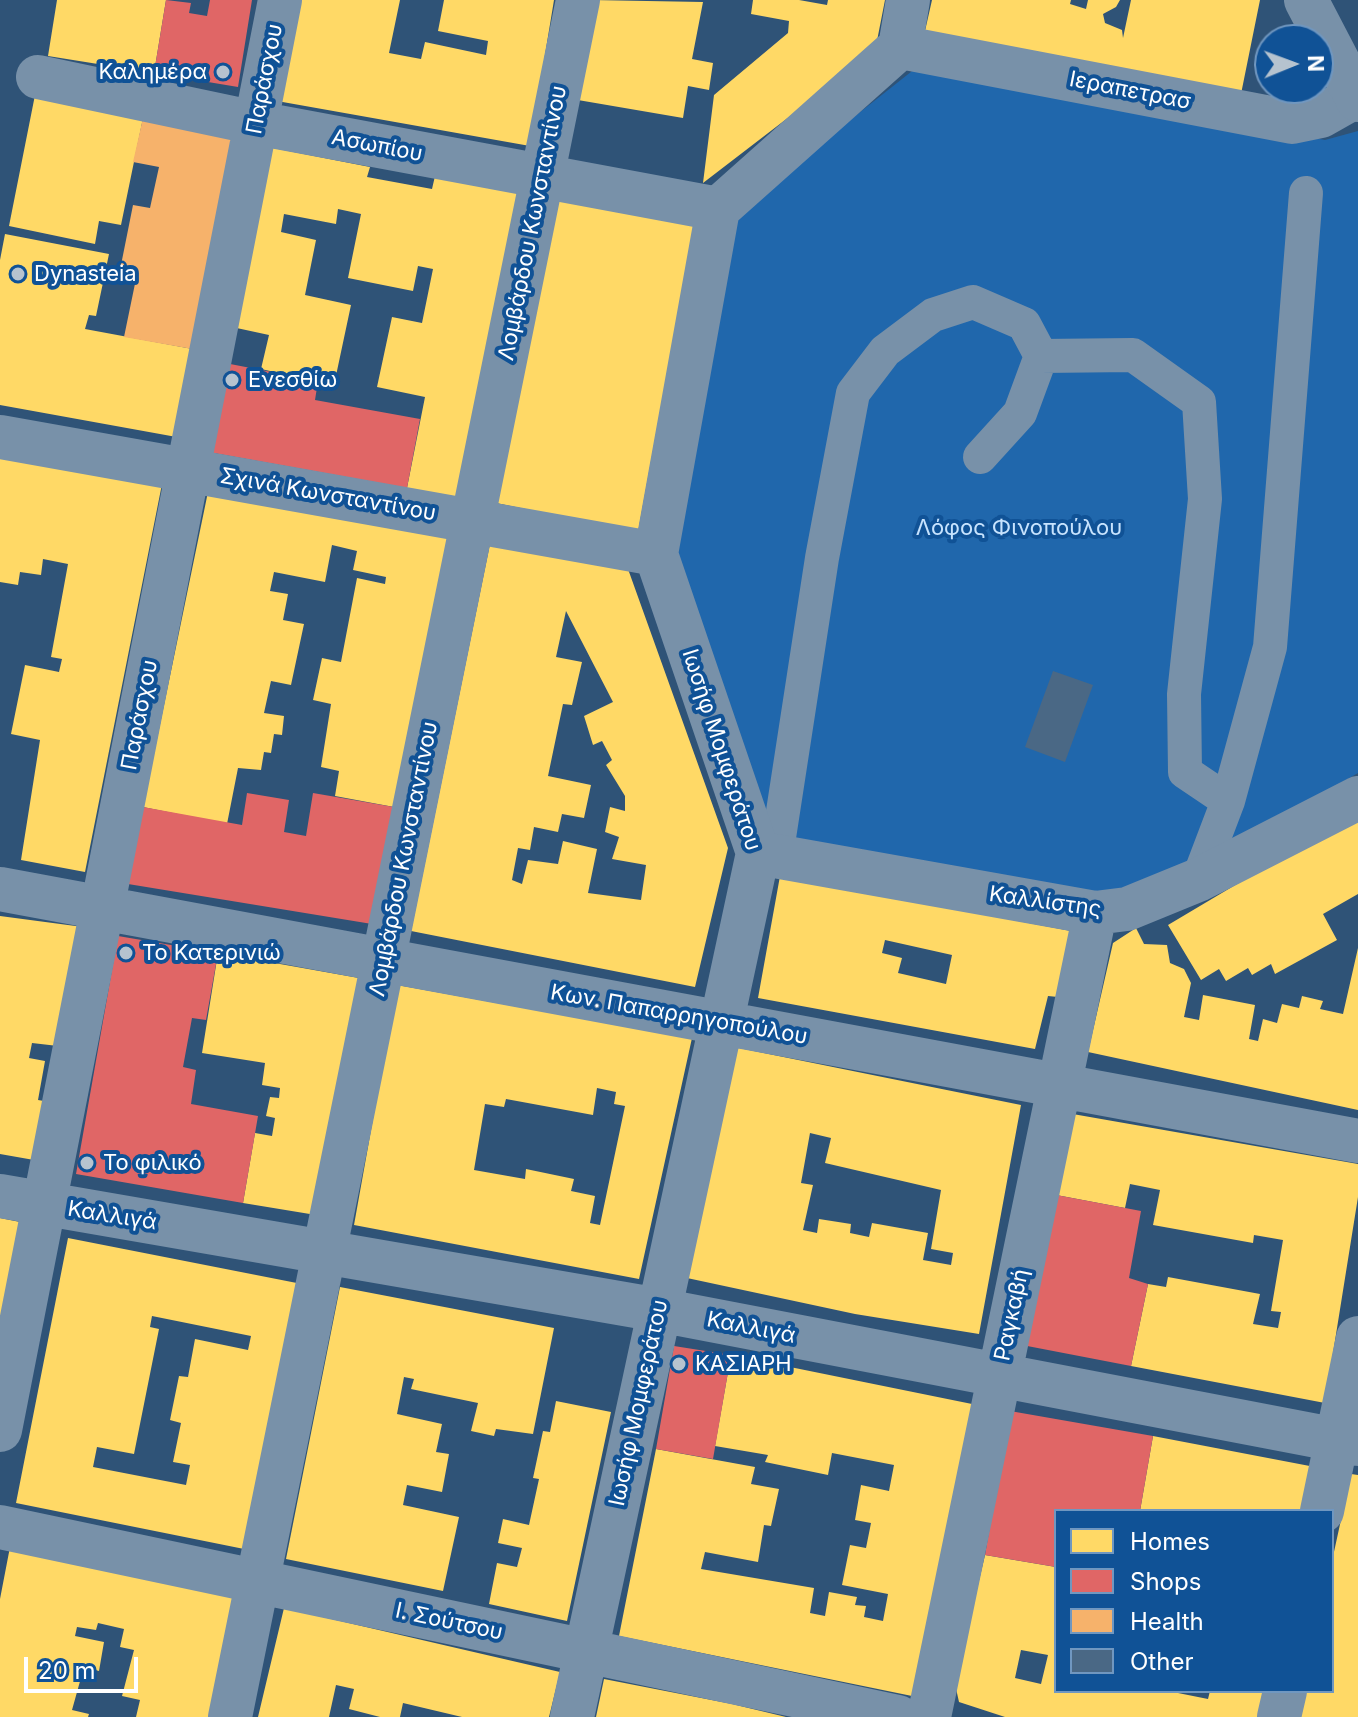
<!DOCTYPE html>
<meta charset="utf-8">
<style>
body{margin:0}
#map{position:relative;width:1358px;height:1717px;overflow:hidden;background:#2f5377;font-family:Inter,sans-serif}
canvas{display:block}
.legend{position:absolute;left:1054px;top:1509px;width:280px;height:184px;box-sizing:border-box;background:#105296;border:2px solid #7097c0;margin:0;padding:10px 14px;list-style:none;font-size:24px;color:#fff}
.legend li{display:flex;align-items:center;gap:16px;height:40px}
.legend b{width:40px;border:2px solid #7097c0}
.north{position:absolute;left:1254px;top:24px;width:80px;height:80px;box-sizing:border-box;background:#105296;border:2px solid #7097c0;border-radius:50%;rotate:89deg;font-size:22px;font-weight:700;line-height:32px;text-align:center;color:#fff}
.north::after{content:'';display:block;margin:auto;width:28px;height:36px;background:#b6c3cf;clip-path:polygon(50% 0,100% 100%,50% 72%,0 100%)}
.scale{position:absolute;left:24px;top:1657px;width:114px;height:36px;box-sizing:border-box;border:4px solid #fff;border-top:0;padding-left:10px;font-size:24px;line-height:28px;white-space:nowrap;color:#fff;-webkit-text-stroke:6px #105296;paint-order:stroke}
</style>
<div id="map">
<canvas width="1358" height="1717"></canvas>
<ul class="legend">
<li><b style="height:22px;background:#ffd966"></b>Homes</li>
<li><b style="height:22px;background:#e06666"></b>Shops</li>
<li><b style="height:22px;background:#f6b26b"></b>Health</li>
<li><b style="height:22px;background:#4a6885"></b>Other</li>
</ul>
<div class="north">N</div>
<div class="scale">20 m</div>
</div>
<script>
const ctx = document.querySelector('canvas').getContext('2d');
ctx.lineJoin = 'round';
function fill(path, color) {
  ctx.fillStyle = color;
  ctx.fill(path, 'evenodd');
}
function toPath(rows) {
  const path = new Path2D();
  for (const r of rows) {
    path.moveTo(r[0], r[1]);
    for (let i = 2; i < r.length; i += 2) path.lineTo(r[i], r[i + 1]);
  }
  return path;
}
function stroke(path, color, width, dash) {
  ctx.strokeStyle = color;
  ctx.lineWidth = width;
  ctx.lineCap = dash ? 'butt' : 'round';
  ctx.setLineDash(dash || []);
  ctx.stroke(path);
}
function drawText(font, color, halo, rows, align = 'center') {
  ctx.font = font + ' Inter,sans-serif';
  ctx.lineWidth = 8;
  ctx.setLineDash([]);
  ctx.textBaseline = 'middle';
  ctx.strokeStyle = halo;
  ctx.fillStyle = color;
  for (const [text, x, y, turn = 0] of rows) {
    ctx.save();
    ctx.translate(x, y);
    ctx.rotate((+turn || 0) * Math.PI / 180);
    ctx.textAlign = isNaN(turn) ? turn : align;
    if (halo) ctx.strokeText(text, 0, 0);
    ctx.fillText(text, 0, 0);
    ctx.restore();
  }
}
fill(toPath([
 [921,64,1325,140,1358,131,1358,773,1153,891,1102,898,765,839,670,556,726,218]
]), '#2067ac');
fill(toPath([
 [57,0,166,0,154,73,48,56],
 [295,0,400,0,389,53,421,59,425,42,486,55,488,41,438,31,444,0,554,0,530,146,277,101],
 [591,0,703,2,692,59,713,63,709,90,688,86,683,118,572,99],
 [753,0,799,0,827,5,828,0,885,0,875,51,703,183,714,95,788,33,789,21,751,14],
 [932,0,1071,0,1070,4,1086,9,1088,0,1120,0,1116,7,1103,14,1105,23,1122,30,1123,38,1131,0,1260,0,1241,94,925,31],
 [35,95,143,118,121,225,99,221,95,244,9,226],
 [268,147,370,167,367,177,432,189,435,176,522,194,460,499,407,488,425,397,377,387,392,317,422,323,433,269,418,266,413,291,348,278,361,214,338,209,336,224,284,214,281,232,316,240,305,295,351,305,334,385,261,369,269,335,232,327],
 [554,194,695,221,638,532,496,503],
 [5,234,109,254,96,316,89,315,85,329,198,350,182,438,0,405,0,260],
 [0,455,162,484,85,872,21,860,40,740,11,734,25,665,59,672,62,659,51,657,68,564,43,559,41,575,20,572,18,585,0,582],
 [209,487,456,539,394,807,335,796,339,771,321,767,331,704,313,700,322,658,341,662,357,578,385,584,386,577,353,570,357,551,332,545,325,582,274,572,270,591,288,594,283,620,304,624,291,685,271,681,264,713,284,716,282,735,274,734,271,753,264,752,261,770,238,768,227,824,143,807],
 [490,544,628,569,728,848,695,987,411,931],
 [566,611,613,702,584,716,593,745,602,741,612,760,606,765,625,796,625,811,610,807,605,832,619,837,612,859,646,865,641,900,588,893,597,849,563,841,558,864,528,860,522,884,512,880,518,848,530,850,534,827,558,832,562,814,584,818,591,785,548,776,563,704,572,705,582,662,556,657],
 [1358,812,1358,894,1323,914,1337,940,1275,974,1271,964,1252,975,1248,968,1226,981,1219,969,1201,980,1168,925],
 [780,876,1071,931,1058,997,1048,996,1035,1049,758,998],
 [885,940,952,955,946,984,898,973,902,958,882,953],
 [0,916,83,927,58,1046,32,1043,29,1058,45,1061,38,1100,44,1101,34,1160,0,1154],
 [1136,928,1144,944,1167,945,1170,963,1184,969,1191,983,1184,1017,1199,1020,1203,995,1255,1005,1249,1039,1258,1041,1263,1019,1277,1023,1282,1004,1299,1008,1302,996,1323,1001,1320,1009,1343,1014,1358,948,1358,1110,1088,1052,1113,943],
 [218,953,359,978,322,1216,243,1203,255,1133,272,1136,275,1118,266,1116,270,1097,279,1098,280,1088,262,1085,265,1063,202,1053],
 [397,985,692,1038,639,1279,354,1225],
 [597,1088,616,1092,614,1104,625,1106,600,1225,590,1223,595,1196,571,1191,574,1179,526,1169,525,1179,474,1170,485,1104,504,1107,506,1099,593,1115],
 [734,1047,1021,1105,979,1334,855,1314,687,1278],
 [810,1133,831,1138,825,1163,941,1190,931,1249,953,1253,951,1265,923,1260,928,1233,872,1223,869,1237,850,1233,851,1224,819,1219,817,1233,803,1230,813,1185,801,1183],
 [1067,1113,1358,1164,1358,1197,1325,1403,1131,1366,1148,1284,1166,1287,1168,1277,1260,1294,1253,1324,1278,1328,1281,1312,1271,1311,1283,1240,1254,1235,1253,1243,1153,1225,1160,1190,1130,1184,1125,1208,1051,1194],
 [0,1218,20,1222,0,1406],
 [68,1238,307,1285,254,1551,16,1503],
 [152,1316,251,1336,248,1350,195,1339,188,1377,179,1376,170,1420,181,1423,173,1462,190,1465,186,1485,93,1467,97,1447,134,1454,159,1329,150,1327],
 [340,1287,554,1328,533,1434,496,1429,494,1436,471,1431,478,1403,411,1389,414,1379,404,1377,397,1414,442,1424,436,1452,449,1454,442,1492,407,1485,403,1505,459,1517,443,1591,286,1559],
 [731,1355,972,1404,912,1696,619,1636,656,1449,755,1467,751,1484,779,1489,771,1526,764,1525,758,1562,705,1552,701,1569,814,1588,810,1613,825,1616,829,1592,857,1597,855,1605,866,1606,864,1617,883,1621,888,1594,842,1585,850,1545,866,1548,871,1523,855,1520,861,1485,889,1491,894,1465,832,1453,828,1475,765,1462,768,1455,715,1446],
 [556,1401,611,1412,567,1621,489,1604,497,1563,517,1567,522,1548,498,1543,503,1519,529,1525,539,1479,533,1478,543,1431,550,1432],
 [1153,1436,1315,1467,1305,1511,1140,1511],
 [1351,1474,1358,1475,1358,1717,1297,1717,1303,1691,1332,1691,1332,1561],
 [10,1547,250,1598,223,1717,136,1717,140,1700,122,1696,134,1650,120,1647,124,1629,98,1623,96,1630,77,1627,75,1636,104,1642,99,1671,84,1667,72,1710,89,1714,88,1717,0,1717,0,1599],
 [985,1555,1056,1567,1056,1691,1168,1691,1208,1699,1210,1691,1266,1691,1261,1717,1005,1717,959,1702,955,1684],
 [1021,1650,1048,1655,1041,1684,1015,1678],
 [284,1608,560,1672,549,1717,462,1717,403,1703,400,1717,380,1717,349,1709,354,1689,336,1685,329,1717,258,1717],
 [604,1679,732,1704,786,1717,596,1717]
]), '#ffd966');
fill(toPath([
 [166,0,191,3,189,13,207,16,210,0,252,0,238,87,154,73],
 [225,363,318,381,315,400,420,419,407,488,208,452],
 [247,793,289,800,284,832,306,836,313,793,394,807,372,924,128,884,143,807,242,825],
 [118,936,218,953,206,1020,192,1018,183,1067,196,1070,191,1104,258,1116,243,1203,76,1174],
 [1051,1194,1141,1211,1129,1278,1148,1284,1131,1366,1022,1345],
 [674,1346,731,1355,713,1459,656,1449],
 [1010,1411,1153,1436,1140,1511,1056,1511,1056,1567,985,1555]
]), '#e06666');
fill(toPath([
 [143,118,244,135,198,350,124,337,137,274,120,270,133,205,150,208,159,167,133,162]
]), '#f6b26b');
fill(toPath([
 [1053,671,1093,685,1065,762,1025,747]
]), '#4a6885');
stroke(toPath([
 [1041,356,1133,355,1199,402,1205,499,1184,694,1185,772,1228,801],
 [776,857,822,558,853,393,885,351,933,315,973,302,1024,324,1041,356,1020,413,980,457],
 [1198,880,1228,801,1270,647,1306,193]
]), '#7891a9', 34);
stroke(toPath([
 [900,47,1292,122,1321,116,1356,96],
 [38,77,256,123,718,209],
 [0,437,656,554],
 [758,853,1095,913,1127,909,1198,880,1358,798],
 [0,889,1358,1141],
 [0,1196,659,1310,1358,1444],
 [0,1430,280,0],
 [1322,1511,1358,1338],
 [0,1527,898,1717],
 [230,1717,578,0],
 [572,1717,758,853,656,554,718,209,900,47,908,0],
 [929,1717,1095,913],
 [1279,1717,1285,1691]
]), '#7891a9', 44);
stroke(toPath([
 [1306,0,1358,100]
]), '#7891a9', 44);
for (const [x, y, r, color] of [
 [223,72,8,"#b6c3cf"],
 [18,274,8,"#b6c3cf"],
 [232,380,8,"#b6c3cf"],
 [126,953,8,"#b6c3cf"],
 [87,1163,8,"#b6c3cf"],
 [679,1364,8,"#b6c3cf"]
]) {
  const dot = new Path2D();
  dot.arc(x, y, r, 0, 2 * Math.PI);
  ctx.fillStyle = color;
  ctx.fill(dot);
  stroke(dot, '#105296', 3);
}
drawText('22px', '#fff', '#105296', [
 ["Καλημέρα",207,72,"right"],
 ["Dynasteia",34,274],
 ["Ενεσθίω",248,380],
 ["Το Κατερινιώ",142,953],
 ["Το φιλικό",103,1163],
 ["ΚΑΣΙΑΡΗ",695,1364]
], 'left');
drawText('22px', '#fff', '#105296', [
 ["Παράσχου",265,79,-79],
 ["Ιεραπετρασ",1130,91,11],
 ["Ασωπίου",377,146,11],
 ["Λομβάρδου Κωνσταντίνου",533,223,-79],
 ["Σχινά Κωνσταντίνου",328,495,10],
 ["Παράσχου",140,715,-79],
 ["Ιωσήφ Μομφεράτου",721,750,72],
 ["Λομβάρδου Κωνσταντίνου",404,859,-79],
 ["Καλλίστης",1045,902,8],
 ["Κων. Παπαρρηγοπούλου",679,1015,10],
 ["Καλλιγά",112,1216,9],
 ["Ραγκαβή",1012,1315,-78],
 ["Καλλιγά",751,1328,11],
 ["Ιωσήφ Μομφεράτου",639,1403,-78],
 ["Ι. Σούτσου",449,1622,12]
]);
drawText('22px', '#c7e3fe', '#105296', [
 ["Λόφος Φινοπούλου",1019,528]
]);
</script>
